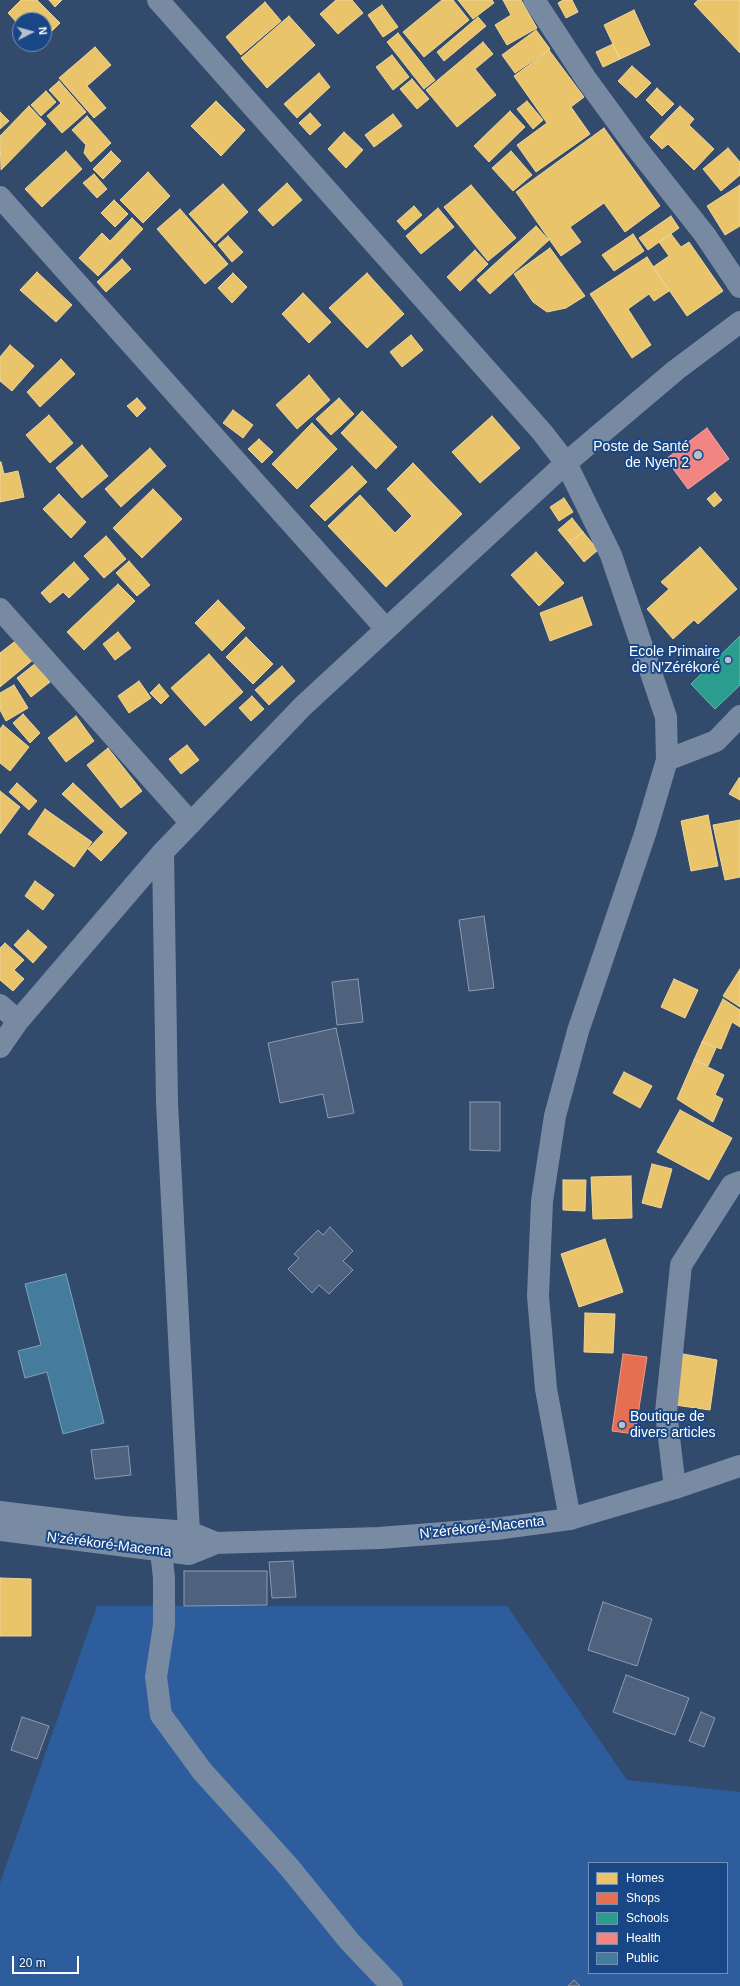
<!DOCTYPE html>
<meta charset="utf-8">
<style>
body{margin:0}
#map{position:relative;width:740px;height:1986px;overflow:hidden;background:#324a6c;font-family:Arial,sans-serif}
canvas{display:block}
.legend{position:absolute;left:588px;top:1862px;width:140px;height:112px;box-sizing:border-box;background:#194685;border:1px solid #7590b6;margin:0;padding:5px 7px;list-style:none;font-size:12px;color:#fff}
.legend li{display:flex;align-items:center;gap:8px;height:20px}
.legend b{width:20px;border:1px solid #7590b6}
.north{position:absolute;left:12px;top:12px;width:40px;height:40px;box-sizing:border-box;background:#194685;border:1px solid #7590b6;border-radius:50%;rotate:84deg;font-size:11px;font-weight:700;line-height:16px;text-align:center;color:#fff}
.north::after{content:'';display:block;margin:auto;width:14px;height:18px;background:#b7c0cc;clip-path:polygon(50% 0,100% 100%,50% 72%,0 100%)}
.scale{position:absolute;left:12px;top:1956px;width:67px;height:18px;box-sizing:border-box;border:2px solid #fff;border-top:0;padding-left:5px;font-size:12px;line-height:14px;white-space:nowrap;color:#fff;-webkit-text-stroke:3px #194685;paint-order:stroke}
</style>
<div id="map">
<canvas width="740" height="1986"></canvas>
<ul class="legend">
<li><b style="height:11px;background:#e9c46a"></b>Homes</li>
<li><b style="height:11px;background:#e76f51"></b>Shops</li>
<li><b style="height:11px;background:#2a9d8f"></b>Schools</li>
<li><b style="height:11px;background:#f28482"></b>Health</li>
<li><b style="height:11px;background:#457b9d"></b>Public</li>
</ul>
<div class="north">N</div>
<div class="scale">20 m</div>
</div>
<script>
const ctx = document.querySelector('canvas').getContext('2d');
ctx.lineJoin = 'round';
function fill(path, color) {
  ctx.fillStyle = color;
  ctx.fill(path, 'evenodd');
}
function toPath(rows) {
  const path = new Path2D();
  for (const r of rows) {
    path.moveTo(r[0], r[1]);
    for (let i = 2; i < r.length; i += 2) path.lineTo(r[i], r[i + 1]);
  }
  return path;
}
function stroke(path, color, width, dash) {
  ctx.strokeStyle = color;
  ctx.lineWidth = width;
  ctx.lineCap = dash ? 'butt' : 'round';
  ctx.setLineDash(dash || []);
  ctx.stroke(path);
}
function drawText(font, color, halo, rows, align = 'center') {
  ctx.font = font + ' Arial,sans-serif';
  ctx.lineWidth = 4;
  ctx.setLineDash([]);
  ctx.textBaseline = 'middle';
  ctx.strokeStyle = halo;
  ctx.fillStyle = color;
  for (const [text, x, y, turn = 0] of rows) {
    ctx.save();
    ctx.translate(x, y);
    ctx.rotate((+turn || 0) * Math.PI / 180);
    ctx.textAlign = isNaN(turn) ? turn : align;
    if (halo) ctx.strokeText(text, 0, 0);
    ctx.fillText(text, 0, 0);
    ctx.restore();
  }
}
fill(toPath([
 [97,1606,507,1606,627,1780,740,1792,740,1986,0,1986,0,1883],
 [589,1863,727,1863,727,1973,589,1973]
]), '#2d5d9c');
const homes = toPath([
 [21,0,37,0,60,23,44,39,44,20,20,20,20,26,8,13,21,0],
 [49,0,62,0,55,7,49,0],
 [336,0,352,0,363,13,338,34,320,14,336,0],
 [442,0,453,0,469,20,424,57,403,32,442,0],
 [458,0,492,0,494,3,473,19,458,0],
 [503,0,521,0,537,28,507,45,495,25,511,15,503,0],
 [563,0,572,0,578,12,566,18,558,3,563,0],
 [698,0,740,0,740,53,694,4,698,0],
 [265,2,281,21,241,55,226,37,265,2],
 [382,5,398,27,383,37,368,15,382,5],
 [634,10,650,45,620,59,604,25,634,10],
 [289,16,315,45,267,88,241,58,289,16],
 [478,17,486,26,444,61,437,52,478,17],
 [536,30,550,49,515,73,502,55,536,30],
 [398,33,435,80,424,89,387,42,398,33],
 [483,42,493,54,475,69,496,95,457,127,426,90,483,42],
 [613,44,620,59,603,67,596,52,613,44],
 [95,47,111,65,87,86,106,108,94,118,59,78,95,47],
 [549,50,584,97,571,107,590,134,536,172,517,145,547,123,514,76,549,50],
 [392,55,409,77,393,90,376,67,392,55],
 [632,66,651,83,636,98,618,81,632,66],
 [319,73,330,87,297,118,284,104,319,73],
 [412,79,429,99,417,109,400,89,412,79],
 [59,81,86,112,62,133,47,116,61,103,49,90,59,81],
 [657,88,674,104,662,116,646,100,657,88],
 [46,91,56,102,41,116,31,105,46,91],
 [216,101,245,130,221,156,191,126,216,101],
 [527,101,543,120,533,129,517,109,527,101],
 [29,106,46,124,1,170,0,136,29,106],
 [680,106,694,119,689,125,714,149,694,170,668,144,662,149,650,137,680,106],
 [510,111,525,127,489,162,474,146,510,111],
 [0,112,9,121,0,129,0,112],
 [310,113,321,125,310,135,299,123,310,113],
 [393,114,402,126,374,147,365,135,393,114],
 [87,116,111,143,91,162,84,153,86,145,72,130,87,116],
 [604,128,660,206,625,232,604,203,570,227,581,242,561,256,516,192,604,128],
 [344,132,363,150,346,168,328,149,344,132],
 [728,148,740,162,740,175,721,191,703,169,728,148],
 [66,151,82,169,42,207,25,189,66,151],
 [111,151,121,161,103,179,93,169,111,151],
 [511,151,532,175,513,191,492,168,511,151],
 [148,172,170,196,143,223,120,200,148,172],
 [94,174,107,189,97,198,83,183,94,174],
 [287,183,302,200,273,226,258,210,287,183],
 [223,184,248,212,215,243,189,214,223,184],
 [471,185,516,238,488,261,444,207,471,185],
 [740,185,740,226,725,235,707,206,740,185],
 [114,200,128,214,115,227,101,213,114,200],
 [414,206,422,215,405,230,397,221,414,206],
 [438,208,454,227,421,254,406,236,438,208],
 [180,209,228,264,205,284,157,229,180,209],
 [671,216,679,228,648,250,639,238,671,216],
 [132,218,143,229,98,276,79,258,102,233,110,241,132,218],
 [536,226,549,240,490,294,477,280,536,226],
 [633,234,644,251,614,271,602,255,633,234],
 [671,234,681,247,689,242,723,291,687,316,653,267,669,256,659,242,671,234],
 [228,236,243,252,232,262,218,245,228,236],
 [550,248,585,296,566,308,547,312,533,302,514,274,550,248],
 [475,250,488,264,460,291,447,277,475,250],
 [647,257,669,291,654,301,649,294,628,309,651,345,632,358,590,294,647,257],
 [122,259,131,269,106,292,97,282,122,259],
 [37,272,72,305,56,322,20,290,37,272],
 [233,273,247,287,232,303,218,288,233,273],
 [367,273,404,314,367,348,329,308,367,273],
 [303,293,331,322,309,343,282,314,303,293],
 [411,335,423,350,402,367,390,352,411,335],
 [10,345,34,366,12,391,0,381,0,357,10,345],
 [61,359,75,374,40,407,27,392,61,359],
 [309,375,330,400,297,429,276,405,309,375],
 [137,398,146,408,137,417,127,406,137,398],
 [339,398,354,414,331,435,316,419,339,398],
 [233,410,253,425,243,438,223,423,233,410],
 [362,411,397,447,376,469,341,433,362,411],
 [49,415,73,443,50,463,26,435,49,415],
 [492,416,520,448,480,483,452,452,492,416],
 [312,423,337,449,297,489,272,464,312,423],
 [259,439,273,452,262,463,248,449,259,439],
 [82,445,108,476,82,498,56,468,82,445],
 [150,448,166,466,121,507,105,489,150,448],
 [0,462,1,462,4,474,18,471,24,497,0,502,0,462],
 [413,463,462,514,386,587,328,526,360,495,395,533,412,516,387,489,413,463],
 [352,466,367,482,325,521,310,506,352,466],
 [153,489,182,519,142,558,113,528,153,489],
 [715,492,722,500,714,507,707,499,715,492],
 [59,494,86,522,71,538,43,509,59,494],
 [564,498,573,512,559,521,550,507,564,498],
 [572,518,583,532,569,543,558,530,572,518],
 [583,532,598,550,584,562,569,543,583,532],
 [106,536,126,559,104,578,84,556,106,536],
 [700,547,737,589,698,624,694,620,673,639,647,609,669,589,661,582,700,547],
 [536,552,564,583,539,606,511,575,536,552],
 [129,561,150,585,137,596,116,573,129,561],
 [74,562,89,579,69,598,63,592,50,603,41,593,74,562],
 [118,584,135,601,84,650,67,632,118,584],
 [582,597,592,625,550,641,540,613,582,597],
 [218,600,245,628,222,651,195,623,218,600],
 [118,632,131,648,115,660,103,644,118,632],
 [246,637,273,664,253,684,226,657,246,637],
 [18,639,34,659,0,687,0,653,18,639],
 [209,654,243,692,205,726,171,688,209,654],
 [36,663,50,682,31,697,17,678,36,663],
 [282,666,295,681,269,705,255,690,282,666],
 [139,681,151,698,129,713,118,696,139,681],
 [159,684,169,696,161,704,150,693,159,684],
 [14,685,28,708,6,721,0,710,0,693,14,685],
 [252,696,264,709,251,721,239,708,252,696],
 [23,714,40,733,30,743,13,723,23,714],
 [76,716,94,741,66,762,48,738,76,716],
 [3,725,29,747,10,771,0,763,0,729,3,725],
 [187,745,199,760,181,774,169,759,187,745],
 [108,748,142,791,121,808,87,765,108,748],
 [739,778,740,778,740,800,729,794,739,778],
 [17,783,37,801,29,810,9,792,17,783],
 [73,783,127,833,101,861,88,849,104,832,62,794,73,783],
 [0,791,20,807,0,834,0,791],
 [45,809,92,842,74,867,28,834,45,809],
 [708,815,718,866,691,871,681,821,708,815],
 [740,820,740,877,725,880,713,825,740,820],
 [35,881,54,895,43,910,25,896,35,881],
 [28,930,47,947,33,963,14,945,28,930],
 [5,943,24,960,14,970,24,979,13,991,0,980,0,948,5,943],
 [740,969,740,1007,723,996,740,969],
 [674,979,698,990,685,1018,661,1007,674,979],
 [723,999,740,1010,740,1027,732,1022,721,1049,702,1042,723,999],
 [702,1042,716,1048,708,1066,694,1060,702,1042],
 [694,1060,724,1075,715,1095,723,1099,713,1122,677,1099,694,1060],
 [624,1072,652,1086,640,1108,613,1093,624,1072],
 [680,1110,732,1138,709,1180,657,1152,680,1110],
 [652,1164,672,1169,661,1208,642,1203,652,1164],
 [631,1176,632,1218,593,1219,591,1177,631,1176],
 [563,1180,586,1180,585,1211,563,1210,563,1180],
 [605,1239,623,1292,579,1307,561,1254,605,1239],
 [585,1313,615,1314,613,1353,584,1352,585,1313],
 [683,1354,717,1360,710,1410,675,1405,683,1354],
 [0,1578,31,1579,31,1636,0,1636,0,1578]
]);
fill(homes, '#e9c46a');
stroke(homes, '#f0d697', 1);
const shops = toPath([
 [623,1354,647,1357,635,1434,612,1431,623,1354]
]);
fill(shops, '#e76f51');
stroke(shops, '#ee9a85', 1);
const schools = toPath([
 [740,636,740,685,715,709,691,684,740,636]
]);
fill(schools, '#2a9d8f');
stroke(schools, '#6abab1', 1);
const health = toPath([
 [707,428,729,459,688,489,666,459,707,428]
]);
fill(health, '#f28482');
stroke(health, '#f6a9a8', 1);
const public = toPath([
 [66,1274,104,1423,63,1434,47,1372,25,1378,18,1351,41,1345,25,1284,66,1274]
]);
fill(public, '#457b9d');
stroke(public, '#7da3ba', 1);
const building = toPath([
 [484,916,494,988,469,991,459,920,484,916],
 [358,979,363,1022,337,1025,332,982,358,979],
 [336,1028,354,1113,328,1118,323,1094,280,1103,268,1043,336,1028],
 [470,1102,500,1102,500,1151,470,1150,470,1102],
 [330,1227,353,1251,343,1261,353,1270,329,1294,319,1285,312,1293,288,1269,299,1258,294,1254,318,1230,323,1235,330,1227],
 [128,1446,131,1475,95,1479,91,1450,128,1446],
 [293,1561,296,1597,272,1598,269,1562,293,1561],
 [184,1571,267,1571,267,1605,184,1606,184,1571],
 [603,1602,652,1619,637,1666,588,1650,603,1602],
 [626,1675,689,1698,675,1735,613,1712,626,1675],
 [701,1712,715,1718,704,1747,689,1741,701,1712],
 [22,1717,49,1726,37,1759,11,1750,22,1717],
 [574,1980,580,1986,568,1986,574,1980]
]);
fill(building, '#4e627d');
stroke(building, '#8c9bb0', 1);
stroke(toPath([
 [158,0,542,432,566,463,611,555,666,717,667,760,645,834,578,1031,555,1116,542,1201,538,1296,546,1389,570,1519],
 [534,0,586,79,635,146,705,235,740,287],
 [0,197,386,629],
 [0,609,191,823],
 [667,760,716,741,740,716],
 [163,852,167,1103,189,1532,189,1551],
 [0,1005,18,1021],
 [0,1047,18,1021,163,852,303,706,566,463,676,370,740,322],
 [675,1488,666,1412,681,1265,732,1185,740,1182],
 [161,1551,164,1578,164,1625,156,1677,161,1715,202,1771,289,1867,350,1942,392,1986]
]), '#788aa2', 22);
stroke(toPath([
 [0,1512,123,1527,189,1532,216,1543],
 [0,1530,189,1554,216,1543,379,1538,495,1529,570,1519,675,1488,740,1466]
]), '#798ba2', 22);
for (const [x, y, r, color] of [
 [698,455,5,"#b7c0cc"],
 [728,660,4,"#b7c0cc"],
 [622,1425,4,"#b7c0cc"]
]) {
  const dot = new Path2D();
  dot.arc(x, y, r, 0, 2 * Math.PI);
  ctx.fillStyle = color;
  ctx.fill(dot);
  stroke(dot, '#194685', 1.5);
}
drawText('14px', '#fff', '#194685', [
 ["Poste de Santé",689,447],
 ["de Nyen 2",689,463],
 ["Ecole Primaire",720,652],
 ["de N'Zérékoré",720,668],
 ["Boutique de",630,1417,"left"],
 ["divers articles",630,1433,"left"]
], 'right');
drawText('14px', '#fff', '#194685', [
 ["N'zérékoré-Macenta",482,1528,-6],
 ["N'zérékoré-Macenta",109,1545,7]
]);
</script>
